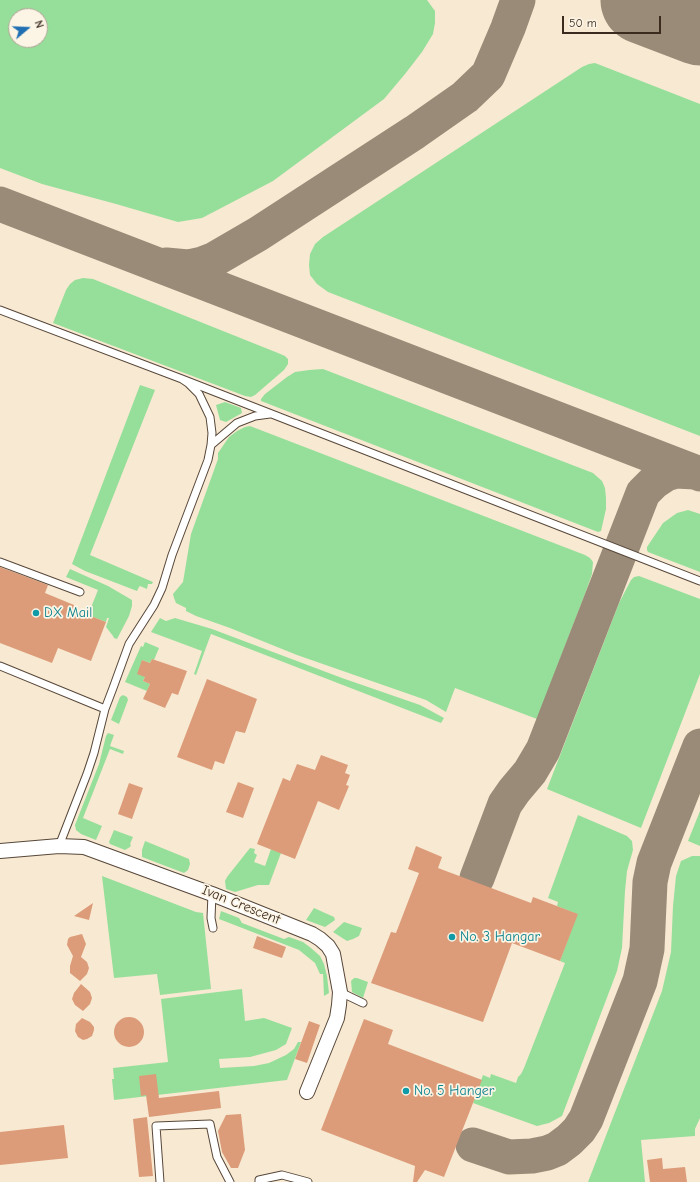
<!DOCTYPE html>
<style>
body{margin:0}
#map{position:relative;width:700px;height:1182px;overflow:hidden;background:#f8e9d2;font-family:"Comic Neue",sans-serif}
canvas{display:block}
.north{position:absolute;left:8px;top:8px;width:40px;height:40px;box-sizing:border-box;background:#fcf5e5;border:1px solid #afa495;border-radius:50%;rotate:71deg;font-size:11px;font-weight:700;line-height:16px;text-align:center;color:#3b2a1e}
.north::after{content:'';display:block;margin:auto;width:14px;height:18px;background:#1f6fb2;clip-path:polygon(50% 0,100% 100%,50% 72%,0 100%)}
.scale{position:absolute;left:562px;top:16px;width:99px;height:18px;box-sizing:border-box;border:2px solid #3b2a1e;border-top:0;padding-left:5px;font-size:12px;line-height:14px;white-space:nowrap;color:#3b2a1e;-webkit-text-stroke:3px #fcf5e5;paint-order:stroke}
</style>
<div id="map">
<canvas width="700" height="1182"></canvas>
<div class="north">N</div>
<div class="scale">50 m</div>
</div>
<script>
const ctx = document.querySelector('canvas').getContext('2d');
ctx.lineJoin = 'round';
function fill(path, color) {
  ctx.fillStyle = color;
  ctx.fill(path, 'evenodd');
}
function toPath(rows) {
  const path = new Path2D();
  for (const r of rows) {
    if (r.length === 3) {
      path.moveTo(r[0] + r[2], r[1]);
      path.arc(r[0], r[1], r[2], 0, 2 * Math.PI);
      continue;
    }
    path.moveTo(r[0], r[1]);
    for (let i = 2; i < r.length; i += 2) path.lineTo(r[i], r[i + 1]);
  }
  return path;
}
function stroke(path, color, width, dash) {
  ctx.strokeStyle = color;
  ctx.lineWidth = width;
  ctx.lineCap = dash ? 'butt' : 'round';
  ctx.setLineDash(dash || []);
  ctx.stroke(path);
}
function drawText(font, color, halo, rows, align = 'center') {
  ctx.font = font + ' "Comic Neue",sans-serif';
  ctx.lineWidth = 3.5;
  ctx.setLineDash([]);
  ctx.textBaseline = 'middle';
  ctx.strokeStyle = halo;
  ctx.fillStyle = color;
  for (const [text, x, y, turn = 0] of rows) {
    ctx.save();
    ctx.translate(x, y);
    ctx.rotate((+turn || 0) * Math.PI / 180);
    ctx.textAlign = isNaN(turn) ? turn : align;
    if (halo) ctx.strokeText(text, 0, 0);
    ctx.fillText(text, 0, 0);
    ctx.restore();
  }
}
fill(toPath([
 [0,0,427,0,435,11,435,23,433,34,422,52,405,74,384,99,273,181,202,218,178,222,116,204,42,184,0,168],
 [16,16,40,16,40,40,16,40],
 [595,63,700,104,700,436,328,292,317,284,310,275,309,265,310,254,315,244,323,237,582,67,589,64],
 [83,278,93,279,278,353,285,356,288,359,288,364,284,370,255,395,251,397,245,396,53,323,66,290,70,284,75,280],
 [323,369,593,473,602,481,605,488,606,498,606,509,601,531,598,532,261,401,261,399,265,394,287,377,295,372,309,370],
 [140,385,155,390,90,555,153,582,152,584,148,584,147,589,140,586,139,587,137,591,85,571,72,564],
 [225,402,241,408,242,413,226,422,220,420,216,405],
 [250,426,585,555,590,558,593,562,592,574,585,594,537,719,455,688,446,712,426,700,297,655,230,628,196,616,186,611,186,608,176,603,174,598,173,594,183,582,191,534,218,459,218,453,229,437,237,431,245,427],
 [688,510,700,514,700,572,648,552,647,550,647,547,663,523,677,513],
 [70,569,108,586,132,600,132,606,129,616,117,639,114,638,113,636,106,627,109,618,107,618,106,622,88,615,98,590,66,577],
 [639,576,700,599,700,674,641,828,547,789,619,603,631,580,634,577],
 [160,618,166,621,175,618,212,629,342,678,420,705,444,718,441,723,211,634,196,675,194,674,202,651,151,632],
 [145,642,159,648,154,660,152,659,150,663,142,660,145,677,143,681,150,684,147,691,125,682,141,646,143,647],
 [123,695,127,697,128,700,119,724,111,720,120,697],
 [108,733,114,735,110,746,124,751,123,754,110,749,83,818,102,826,96,840,81,834,76,830,75,825,99,764,106,736],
 [700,811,700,846,688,841],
 [578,815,627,836,632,841,633,850,627,871,625,891,622,948,617,971,611,987,562,1116,549,1123,537,1126,473,1103,483,1075,490,1078,491,1074,516,1083,518,1077,521,1074,524,1068,565,963,560,961,577,914,557,906,558,902,548,898],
 [114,830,133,837,130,844,131,845,130,847,125,850,110,844,109,842],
 [145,841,189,859,190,864,188,870,184,873,142,857,142,850],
 [250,848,255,849,254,853,257,855,254,862,265,866,271,849,281,853,269,885,258,885,235,892,226,889,225,881,227,877],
 [692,856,700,856,700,1118,695,1129,695,1136,641,1140,645,1182,588,1182,662,991,671,952,673,906,676,876,681,861],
 [102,876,196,912,203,913,211,989,160,995,157,974,114,978],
 [314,908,334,917,335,920,325,927,306,920],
 [221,911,239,918,242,923,284,939,289,937,303,942,311,948,320,956,324,964,327,976,329,993,324,996,323,974,320,974,315,963,299,950,219,919],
 [344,922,362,928,359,936,353,939,347,941,333,932],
 [354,978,357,978,368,982,363,998,352,992,351,981],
 [242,989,245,1021,264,1018,292,1028,286,1044,276,1050,250,1057,219,1059,220,1068,254,1066,269,1063,286,1055,294,1049,298,1042,301,1042,287,1080,114,1100,112,1079,114,1079,113,1068,168,1062,161,999]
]), '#96df9a');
stroke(toPath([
 [0,204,700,474],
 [166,265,188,267,202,264,215,259,258,234,415,132,465,97,488,75,508,28,518,0],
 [477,878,505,804,514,791,530,772,543,750,643,493,654,482,666,474,676,471,695,472],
 [473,1145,509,1157,532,1156,547,1153,557,1149,569,1140,579,1130,586,1119,640,981,647,949,650,882,654,863,700,746]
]), '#9a8a78', 35);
stroke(toPath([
 [645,0,700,21]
]), '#9a8a78', 89);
fill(toPath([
 [0,567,48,585,45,593,74,605,73,609,106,622,91,661,58,648,52,663,0,643],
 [152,659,187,671,178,695,172,693,165,708,143,699,150,684,143,681,145,677,137,674,142,660,150,663],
 [207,679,257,699,245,733,236,731,224,764,215,761,212,770,177,757],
 [321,755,348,765,345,773,350,775,346,785,349,786,339,810,318,801,295,859,257,844,283,778,290,781,297,764,315,770],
 [238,782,254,788,243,818,226,812],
 [129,783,143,788,132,819,118,814],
 [416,846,442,857,438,868,531,903,533,897,578,914,560,961,512,943,483,1022,371,983,391,932,396,933,419,873,408,869],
 [93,903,89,920,74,916],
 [82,934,86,944,81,957,87,962,89,968,87,974,80,981,70,973,70,966,73,956,67,945,68,939,70,937],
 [257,936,286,947,282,958,253,948],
 [81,984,90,992,92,998,90,1004,83,1011,75,1005,72,999,74,993],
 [129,1032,15],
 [82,1018,90,1022,94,1027,94,1030,92,1036,87,1039,83,1040,78,1037,75,1031,76,1024],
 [364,1019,393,1030,388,1044,482,1080,444,1177,425,1170,417,1182,413,1182,415,1166,321,1130],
 [309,1021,320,1025,307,1063,295,1059],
 [156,1074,159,1098,219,1091,221,1108,149,1117,146,1095,141,1096,139,1076],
 [241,1114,245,1150,238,1168,231,1168,222,1152,218,1131,226,1115],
 [147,1117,153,1176,139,1177,133,1119],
 [64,1125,68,1158,0,1165,0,1132],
 [662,1158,663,1169,685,1167,687,1182,650,1182,647,1160]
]), '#dc9c79');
const lane = toPath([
 [0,310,182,379,188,383,199,394,210,417,212,433,211,445],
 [182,379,700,581],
 [0,562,80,592],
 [0,666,105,709],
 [59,846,87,774,94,753,105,709,113,688,129,644,154,605,162,588,172,555,208,460,211,445,237,423,255,416,270,414],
 [212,894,211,918,213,928],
 [340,992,363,1003],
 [160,1182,156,1126,210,1124,217,1157,230,1182],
 [259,1182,259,1180,282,1175,308,1182]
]);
const street = toPath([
 [0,851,59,846,84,847,212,894,312,934,320,939,328,946,333,954,340,992,339,1005,337,1018,307,1092]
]);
stroke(lane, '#574739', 9);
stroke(street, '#574739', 16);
stroke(lane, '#fff', 7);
stroke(street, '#fff', 14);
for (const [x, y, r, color] of [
 [36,613,4,"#0f9aa8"],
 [452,937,4,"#0f9aa8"],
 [406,1091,4,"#0f9aa8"]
]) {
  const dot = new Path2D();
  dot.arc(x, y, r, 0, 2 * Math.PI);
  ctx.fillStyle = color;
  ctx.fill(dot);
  stroke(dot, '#fcf5e5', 1.5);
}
drawText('14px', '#0d838f', '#fcf5e5', [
 ["DX Mail",44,613],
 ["No. 3 Hangar",460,937],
 ["No. 5 Hanger",414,1091]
], 'left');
drawText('14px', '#3b2a1e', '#fcf5e5', [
 ["Ivan Crescent",241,905,22]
]);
</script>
